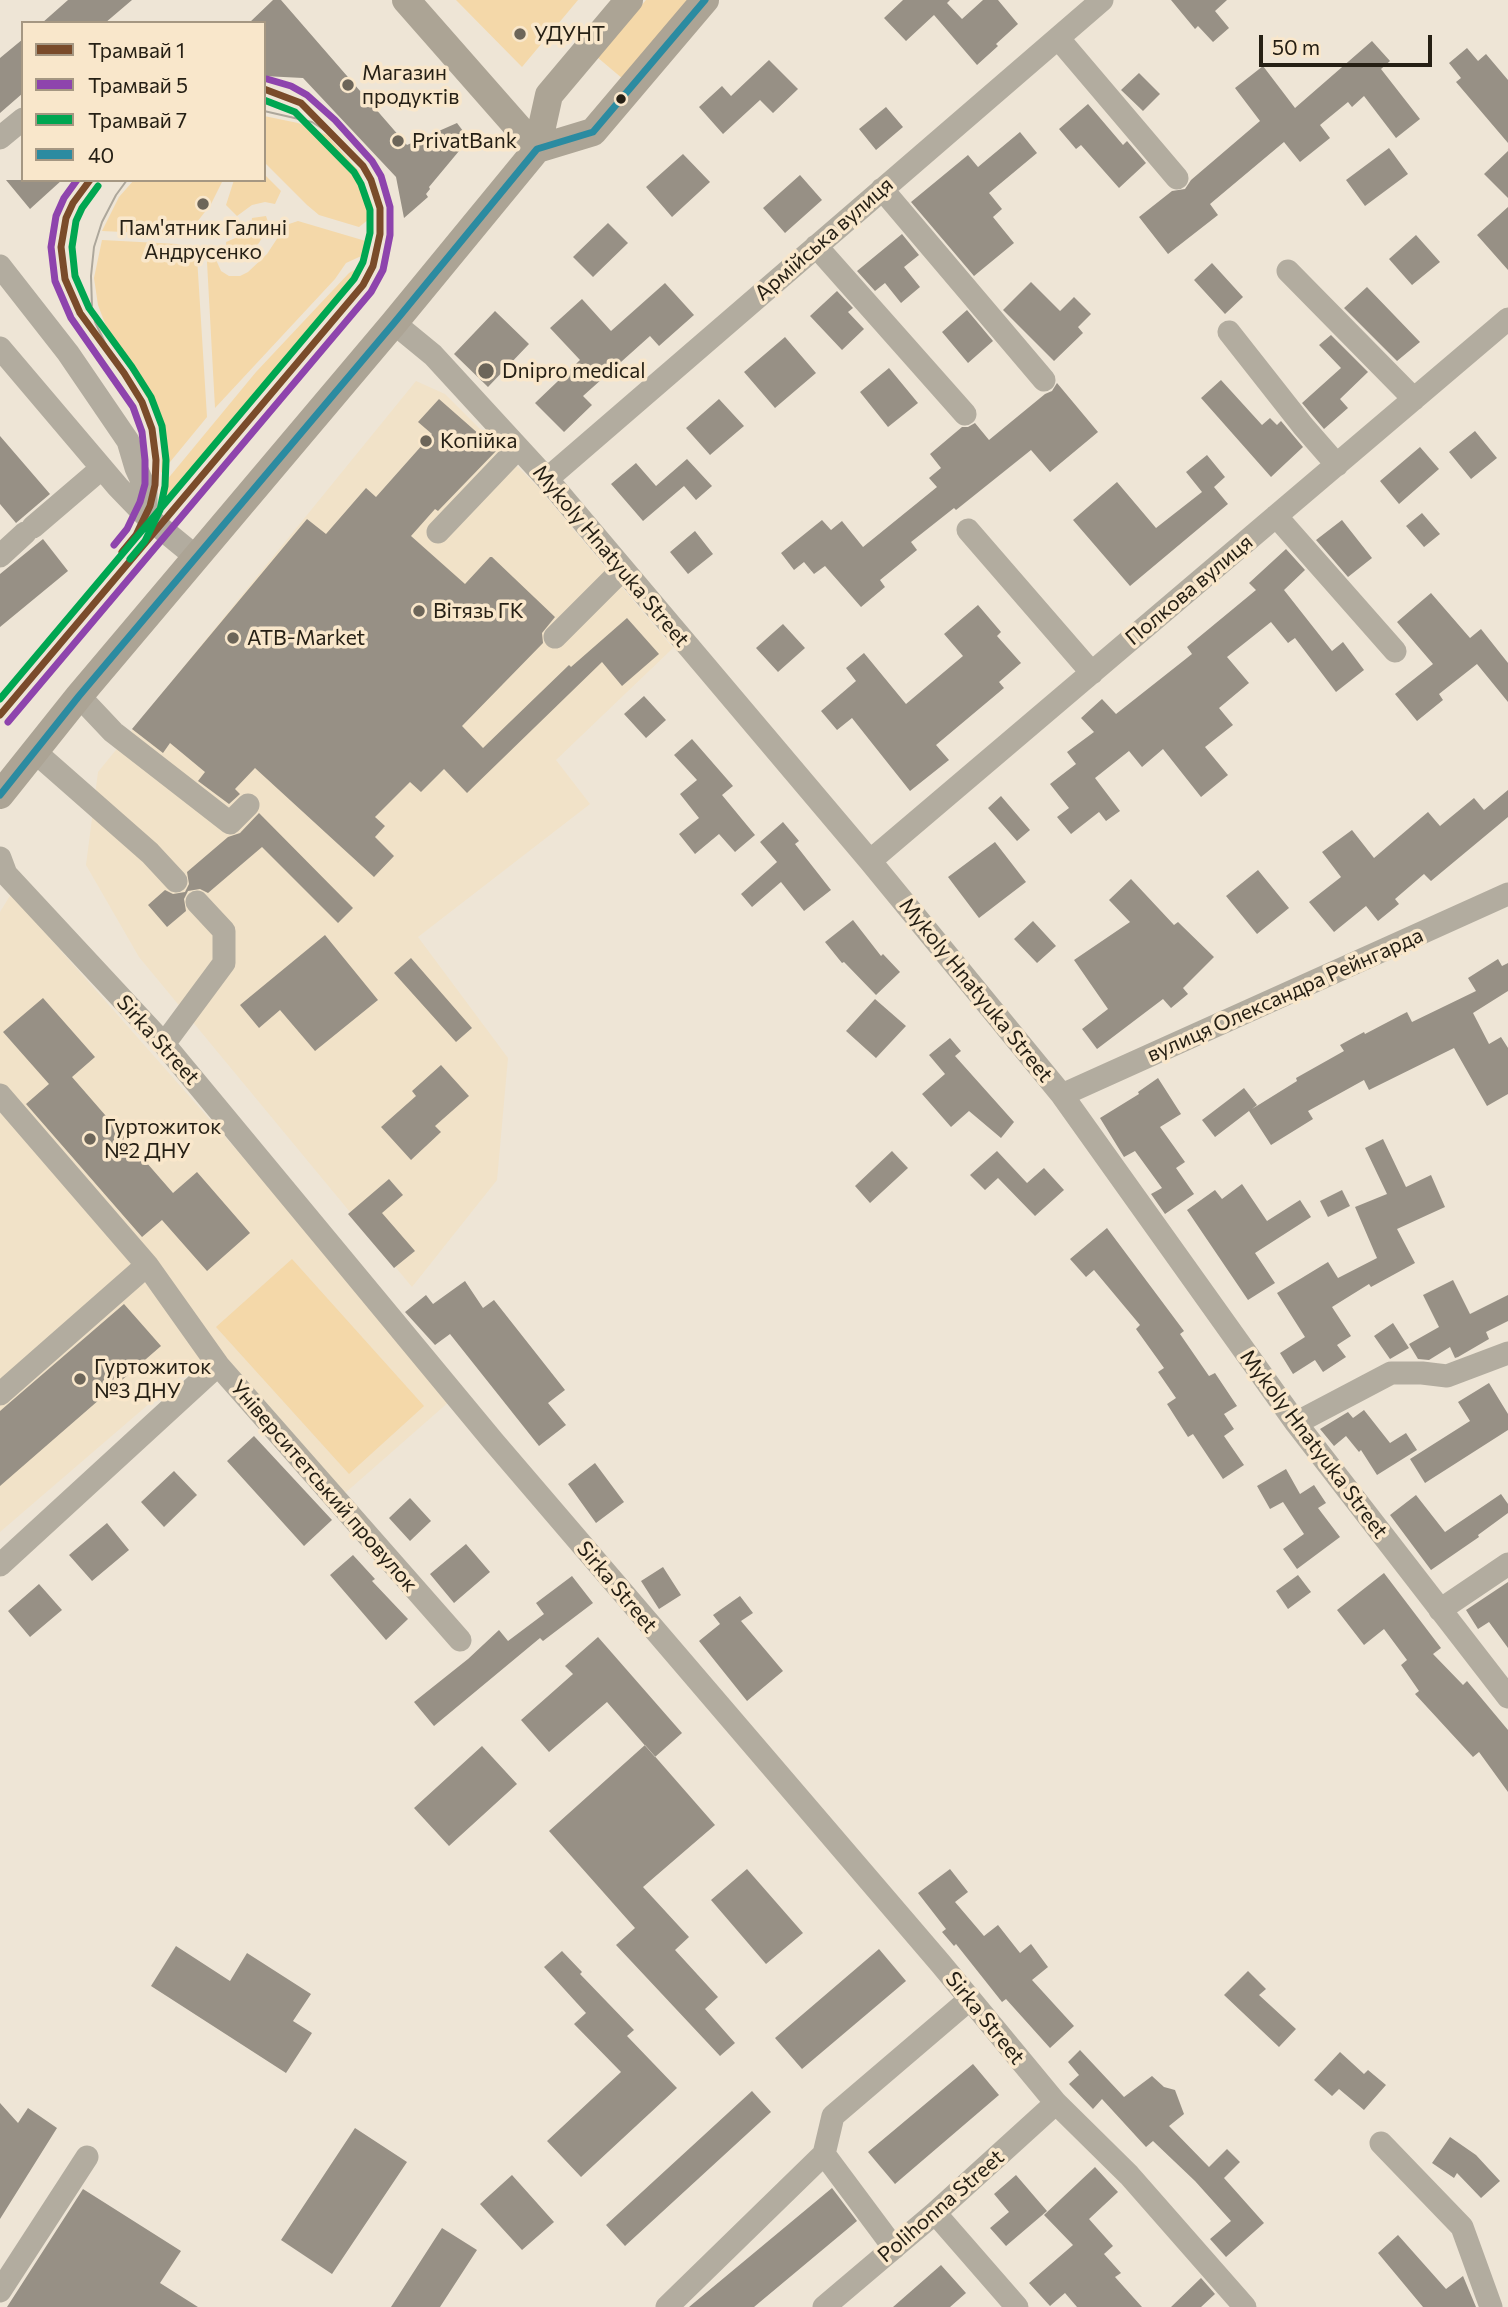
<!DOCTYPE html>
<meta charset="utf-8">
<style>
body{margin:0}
#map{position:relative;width:1508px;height:2307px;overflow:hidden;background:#eee5d6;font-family:Commissioner,sans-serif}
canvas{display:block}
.legend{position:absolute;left:21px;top:21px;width:245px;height:161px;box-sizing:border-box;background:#f9e7cb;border:2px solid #a59782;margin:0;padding:9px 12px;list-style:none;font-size:21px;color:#262015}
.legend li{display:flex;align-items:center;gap:14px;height:35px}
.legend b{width:35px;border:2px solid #a59782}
.scale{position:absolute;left:1259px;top:35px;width:173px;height:32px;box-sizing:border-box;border:4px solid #262015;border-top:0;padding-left:9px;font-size:21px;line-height:24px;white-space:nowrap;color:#262015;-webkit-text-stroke:5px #f9e7cb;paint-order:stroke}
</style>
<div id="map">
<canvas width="1508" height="2307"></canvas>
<ul class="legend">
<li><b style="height:9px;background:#7a4b2a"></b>Трамвай 1</li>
<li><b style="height:9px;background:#8e44ad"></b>Трамвай 5</li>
<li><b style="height:9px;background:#00a651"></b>Трамвай 7</li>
<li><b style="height:9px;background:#2b8ba1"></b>40</li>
</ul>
<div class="scale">50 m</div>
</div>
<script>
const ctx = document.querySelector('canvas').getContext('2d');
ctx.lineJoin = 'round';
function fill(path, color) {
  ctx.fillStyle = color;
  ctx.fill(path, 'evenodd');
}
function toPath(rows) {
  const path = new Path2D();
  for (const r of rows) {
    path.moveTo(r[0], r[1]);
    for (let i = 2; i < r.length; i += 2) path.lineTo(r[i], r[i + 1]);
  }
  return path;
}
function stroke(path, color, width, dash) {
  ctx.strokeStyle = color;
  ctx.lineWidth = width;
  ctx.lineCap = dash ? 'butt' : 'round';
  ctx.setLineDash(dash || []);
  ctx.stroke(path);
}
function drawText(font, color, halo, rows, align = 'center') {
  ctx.font = font + ' Commissioner,sans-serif';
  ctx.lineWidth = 7;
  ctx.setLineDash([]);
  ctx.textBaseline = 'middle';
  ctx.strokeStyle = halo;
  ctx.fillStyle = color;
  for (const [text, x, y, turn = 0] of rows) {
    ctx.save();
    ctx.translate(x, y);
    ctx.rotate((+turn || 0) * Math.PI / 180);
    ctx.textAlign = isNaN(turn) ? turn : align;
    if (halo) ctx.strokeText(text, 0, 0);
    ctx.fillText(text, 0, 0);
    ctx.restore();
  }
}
fill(toPath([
 [416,381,445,394,537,486,673,648,556,760,590,804,418,937,508,1058,497,1180,412,1287,139,957,86,865,98,772],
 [11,894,310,1233,451,1400,344,1494,214,1348,0,1532,0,912]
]), '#f1e2c8');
fill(toPath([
 [456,0,578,0,522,67],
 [646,0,690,0,623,79,597,57],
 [264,116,298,123,327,135,359,171,373,206,373,216,359,227,319,215,307,205,264,162],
 [264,174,281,191,275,204,265,202,252,205,237,216,226,205,234,180,264,180],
 [134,180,223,180,211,204,187,235,102,231,119,197],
 [266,216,269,225,259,243,245,257,233,262,227,252,226,242,245,234,251,228,252,218],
 [298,221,369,242,368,253,346,263,335,279,215,408,207,262,213,253,221,271,229,276,240,276,248,272,267,254,286,225],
 [102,240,177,244,187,247,197,257,207,417,161,473,162,446,158,417,109,334,98,305,94,278],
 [365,264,360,275,176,493,167,499,163,495,166,481,256,372,349,273],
 [292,1259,424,1406,349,1474,216,1327]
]), '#f4d8a9');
fill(toPath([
 [68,0,132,0,105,23,42,23],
 [273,0,281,0,407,145,457,123,469,139,429,187,430,189,426,194,428,197,404,218,396,177,303,78,264,76,264,23,249,23],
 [903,0,950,0,947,3,962,19,983,0,998,0,1018,24,996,44,998,46,977,65,934,15,906,41,884,18],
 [1171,0,1227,0,1215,11,1229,28,1213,42,1198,26,1195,29],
 [23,39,23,93,0,113,0,58],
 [1372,41,1390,61,1381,69,1420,119,1396,138,1364,96,1352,107,1348,102,1320,125,1330,138,1300,162,1284,142,1210,204,1218,215,1168,254,1139,217,1172,191,1185,189,1191,180,1260,121,1235,88,1263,66,1295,108],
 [1467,48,1478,61,1486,54,1508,80,1508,143,1456,82,1461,78,1449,63],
 [769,60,798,89,773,113,760,100,723,134,699,107,722,86,731,96],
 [1139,73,1160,94,1143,111,1121,90],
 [1088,104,1123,145,1127,141,1146,163,1119,188,1081,145,1076,149,1059,129],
 [886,107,903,127,876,150,859,129],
 [1020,132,1037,153,989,193,1002,209,993,217,1014,243,974,276,911,202,968,155,978,167],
 [1389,148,1408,174,1365,206,1346,180],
 [1508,151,1508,198,1484,174],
 [683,154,710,182,672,217,646,187],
 [800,175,822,200,785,233,763,208],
 [6,180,62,180,30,209],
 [1508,207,1508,270,1477,235],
 [608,223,628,243,593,277,573,257],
 [902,234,919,255,904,267,920,287,901,303,885,283,875,291,857,271],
 [1416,235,1440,262,1412,285,1389,259],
 [1212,263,1243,297,1225,314,1194,280],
 [1031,282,1060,311,1074,297,1091,314,1078,327,1083,333,1054,361,1003,310],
 [665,283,694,315,659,346,650,336,583,396,592,405,564,432,535,403,580,360,550,328,582,299,611,331],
 [1367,287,1420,342,1397,361,1344,308],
 [837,291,853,308,848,312,864,329,842,350,810,316],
 [967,310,993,341,968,363,942,332],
 [495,311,529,344,488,387,454,354],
 [1331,335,1368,372,1340,399,1348,408,1324,429,1302,403,1341,368,1319,345],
 [785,337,816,373,775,408,744,372],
 [889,368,918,403,888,427,860,392],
 [1221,380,1262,425,1270,418,1277,425,1281,421,1303,447,1271,477,1201,398],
 [1057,383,1098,432,1050,472,1031,450,956,510,954,508,911,542,917,550,880,580,885,587,861,607,825,566,814,574,804,562,794,570,781,553,822,520,831,530,842,521,863,547,937,487,929,478,941,468,930,454,962,427,968,427,975,423,989,440,1045,394,1052,391],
 [439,399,497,450,438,511,435,509,411,536,465,584,490,557,492,557,555,617,542,633,543,643,462,726,483,748,569,665,571,667,627,618,659,654,622,686,602,662,467,793,444,769,421,792,410,782,375,817,385,826,375,837,394,856,374,877,255,768,235,789,240,794,229,804,198,781,205,772,170,743,163,753,132,729,307,519,326,534,366,488,376,497,432,434,418,422],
 [719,399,744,426,710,455,686,428],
 [1475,431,1497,458,1471,479,1449,452],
 [0,436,50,494,16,523,0,504],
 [1420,447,1439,469,1399,504,1380,481],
 [1207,455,1225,477,1214,487,1228,504,1130,586,1073,520,1117,482,1156,528,1202,492,1186,472],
 [687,459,712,486,696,500,684,486,643,521,611,484,636,463,656,486],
 [1422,513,1440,534,1424,547,1406,526],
 [1342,520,1372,558,1348,577,1316,540],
 [695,531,713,554,688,574,670,552],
 [43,539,68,571,0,627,0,574],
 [1286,549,1305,570,1284,590,1332,651,1343,642,1364,670,1336,692,1295,638,1288,643,1271,622,1227,657,1249,683,1219,708,1233,725,1205,747,1228,775,1201,797,1163,749,1142,767,1129,751,1095,778,1120,811,1106,821,1099,812,1071,834,1057,817,1069,808,1050,784,1076,764,1067,752,1094,732,1081,718,1102,699,1116,714,1192,654,1187,647,1256,590,1249,583],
 [1431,593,1470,638,1481,629,1508,663,1508,702,1477,664,1439,694,1443,700,1417,721,1395,694,1433,664,1397,622],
 [978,605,1001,632,997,636,1021,663,999,682,1004,688,936,745,949,760,910,791,852,718,837,730,821,711,856,681,846,668,864,653,906,704,963,656,944,634],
 [783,624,805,648,778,672,756,648],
 [644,696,666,720,646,738,624,714],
 [692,739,733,786,722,795,755,835,735,852,719,834,695,854,679,834,699,818,680,794,697,780,674,755],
 [1508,790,1508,817,1431,881,1424,874,1395,899,1399,904,1378,921,1366,906,1334,932,1309,902,1341,877,1322,852,1352,830,1374,858,1428,812,1440,826,1474,798,1484,810],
 [1001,796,1030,830,1017,841,988,808],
 [259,813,353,908,338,923,262,847,208,893,200,889,188,891,184,899,186,911,167,927,148,905,165,890,173,894,185,892,189,884,187,872,228,837,240,833],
 [783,822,799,841,795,844,831,890,804,911,781,882,752,907,741,894,777,862,760,842],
 [995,842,1026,882,979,918,948,877],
 [1258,870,1289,908,1257,934,1226,896],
 [1131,879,1174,925,1178,922,1214,957,1183,988,1188,994,1171,1008,1163,999,1097,1049,1082,1029,1108,1009,1074,960,1130,922,1109,900],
 [853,920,881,956,883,954,900,972,876,995,844,962,842,963,825,942],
 [1033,921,1056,946,1037,963,1014,939],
 [325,935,378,1000,315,1051,280,1010,259,1028,240,1005],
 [411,958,472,1028,456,1042,394,973],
 [1498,959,1502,966,1508,963,1508,991,1473,1013,1489,1044,1501,1037,1508,1048,1508,1094,1487,1106,1454,1048,1369,1090,1364,1080,1308,1111,1313,1119,1271,1145,1249,1111,1215,1137,1202,1120,1244,1088,1257,1105,1252,1109,1297,1081,1296,1078,1344,1051,1340,1045,1364,1032,1365,1034,1407,1012,1412,1022,1476,991,1468,978],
 [43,998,95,1057,72,1077,173,1193,197,1172,250,1233,207,1271,162,1220,142,1237,26,1104,49,1084,3,1032],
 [875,999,906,1026,876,1058,846,1031],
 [950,1038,961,1051,955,1056,1014,1122,1001,1138,969,1111,951,1127,922,1094,945,1074,929,1055],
 [441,1065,469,1096,435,1126,441,1132,411,1160,381,1127,416,1096,412,1091],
 [1158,1078,1181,1114,1160,1127,1185,1162,1176,1168,1194,1194,1165,1214,1151,1194,1162,1188,1135,1151,1124,1157,1100,1118,1139,1094,1138,1092],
 [1383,1139,1406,1187,1431,1175,1445,1207,1397,1229,1415,1263,1371,1287,1369,1284,1332,1307,1351,1336,1337,1345,1346,1357,1323,1372,1315,1360,1293,1374,1280,1353,1305,1337,1277,1293,1328,1262,1338,1278,1377,1258,1355,1207,1387,1194,1365,1148],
 [892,1151,908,1168,870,1203,855,1186],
 [997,1151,1027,1183,1044,1168,1064,1190,1035,1216,998,1178,985,1190,970,1175],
 [389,1179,403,1195,382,1213,415,1251,394,1268,348,1214],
 [1242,1184,1267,1221,1300,1200,1311,1217,1255,1253,1275,1283,1248,1300,1187,1210,1215,1190,1222,1199],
 [1342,1190,1350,1206,1328,1217,1320,1201],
 [1107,1228,1184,1331,1180,1334,1209,1376,1215,1373,1237,1406,1224,1414,1234,1429,1224,1436,1244,1465,1223,1479,1193,1434,1188,1437,1167,1404,1176,1398,1158,1372,1164,1368,1136,1329,1140,1325,1094,1270,1086,1277,1070,1259],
 [1453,1280,1470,1314,1508,1295,1508,1321,1486,1332,1489,1339,1458,1357,1455,1358,1450,1347,1429,1360,1418,1359,1409,1344,1439,1327,1423,1295],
 [465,1281,483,1308,494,1300,565,1390,548,1403,566,1425,539,1446,450,1334,435,1345,405,1312,426,1295,433,1304],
 [124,1304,161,1346,0,1486,0,1411],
 [1393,1323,1409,1348,1390,1359,1374,1336],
 [1489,1383,1508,1414,1508,1430,1425,1483,1410,1459,1470,1421,1458,1402],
 [1364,1410,1390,1443,1406,1433,1417,1450,1377,1475,1361,1450,1359,1452,1346,1436,1334,1446,1320,1429,1348,1412,1353,1418],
 [254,1436,332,1520,304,1546,227,1461],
 [595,1463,624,1502,596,1523,568,1484],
 [1286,1469,1300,1494,1314,1485,1326,1503,1318,1508,1340,1537,1297,1569,1283,1549,1304,1534,1283,1502,1270,1509,1257,1486],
 [174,1471,197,1495,164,1527,141,1502],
 [1501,1494,1508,1504,1508,1513,1478,1535,1479,1537,1431,1570,1390,1515,1416,1495,1445,1532],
 [410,1498,431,1521,410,1541,389,1518],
 [107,1523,129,1550,92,1581,69,1555],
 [466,1544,490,1572,454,1603,430,1574],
 [353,1555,375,1579,372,1581,408,1619,386,1640,330,1575],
 [663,1567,681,1595,659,1609,641,1581],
 [1384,1573,1441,1648,1433,1654,1463,1685,1467,1681,1508,1730,1508,1792,1479,1752,1473,1757,1415,1694,1419,1691,1401,1665,1407,1660,1384,1629,1364,1645,1337,1610],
 [1298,1575,1311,1592,1288,1609,1276,1591],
 [572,1576,593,1603,543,1641,540,1638,434,1726,414,1702,468,1659,499,1630,508,1641,544,1614,536,1603],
 [1508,1582,1508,1648,1489,1622,1478,1629,1466,1610],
 [39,1584,62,1610,30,1637,8,1611],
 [740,1596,753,1613,741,1621,783,1671,747,1701,699,1641,720,1624,713,1615],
 [598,1637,682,1733,655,1757,607,1702,549,1752,521,1720,573,1674,565,1666],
 [645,1745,715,1825,643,1887,689,1937,675,1950,718,1997,705,2009,735,2043,720,2056,616,1945,635,1928,549,1831],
 [482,1746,517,1784,449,1846,414,1808],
 [747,1869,803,1933,766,1964,711,1900],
 [950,1869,968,1892,955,1902,984,1936,998,1925,1020,1953,1031,1944,1048,1967,1032,1980,1074,2026,1050,2048,1006,1999,1002,2002,956,1944,954,1946,942,1932,946,1929,918,1893],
 [176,1946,230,1981,247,1953,311,1994,293,2021,312,2033,286,2073,151,1986],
 [879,1949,906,1981,802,2069,775,2038],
 [562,1951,582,1972,580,1974,634,2030,627,2036,677,2088,581,2177,547,2141,621,2072,574,2024,586,2013,544,1967],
 [1248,1971,1266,1989,1259,1995,1296,2029,1279,2047,1224,1995],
 [1080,2050,1124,2097,1152,2076,1164,2087,1175,2090,1184,2114,1169,2126,1209,2167,1227,2149,1240,2162,1224,2178,1264,2223,1226,2257,1210,2239,1231,2221,1195,2181,1153,2141,1146,2147,1102,2099,1093,2109,1069,2084,1079,2075,1068,2062],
 [1340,2052,1364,2074,1368,2070,1386,2085,1364,2110,1339,2089,1332,2096,1314,2080],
 [973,2064,999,2095,895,2184,868,2152],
 [752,2091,771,2112,625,2246,606,2225],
 [0,2103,18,2123,28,2108,57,2128,0,2219],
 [355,2128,407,2162,332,2274,281,2240],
 [1450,2137,1476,2155,1500,2181,1481,2198,1457,2173,1454,2178,1432,2163],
 [1095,2167,1118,2192,1089,2219,1113,2246,1104,2254,1121,2273,1115,2277,1142,2307,1077,2307,1065,2293,1050,2306,1029,2283,1073,2245,1044,2215],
 [512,2175,554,2222,522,2250,480,2204],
 [1016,2175,1047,2211,1006,2246,990,2228,1009,2212,994,2194],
 [832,2188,857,2221,754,2307,689,2307],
 [83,2189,181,2251,160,2283,198,2307,7,2307],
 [442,2228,477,2250,440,2307,391,2307],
 [1398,2235,1446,2289,1463,2276,1476,2307,1423,2307,1378,2253],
 [941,2265,966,2293,950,2307,893,2307],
 [1201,2278,1215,2294,1201,2307,1171,2307]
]), '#979085');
stroke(toPath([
 [1058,38,1177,178],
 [0,138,23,119],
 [882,189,1044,380],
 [816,246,965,414],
 [0,266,68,353,128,441,136,468,146,490,146,516],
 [1288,271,1414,399],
 [394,323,433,355,547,479,870,861,1062,1095,1296,1423,1508,1697],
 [1229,332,1303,426,1337,465],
 [0,348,118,487,146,516,196,557],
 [547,479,1102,0],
 [1276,516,1395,651],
 [33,527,102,468],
 [968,530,1092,673],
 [438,532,518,448],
 [0,556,25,533],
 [555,637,622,570],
 [79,696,113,732,230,823,248,805],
 [34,751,150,853,176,881],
 [0,858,6,874,164,1044,493,1441,941,1964,1056,2103,1129,2175,1245,2307],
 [870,861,1508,319],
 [164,1044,224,963,224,931,197,902],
 [0,1095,147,1265,0,1394],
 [1062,1095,1508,894],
 [147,1265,218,1365],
 [1296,1423,1391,1373,1422,1373,1447,1376,1508,1353],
 [0,1565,218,1365,460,1640],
 [1440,1610,1508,1564],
 [1381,2143,1462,2227,1491,2307],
 [824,2154,833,2116,970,1999],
 [935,2213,1017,2307],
 [0,2291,87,2157],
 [667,2307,824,2154,894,2248],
 [824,2307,935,2213,1056,2103]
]), '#b2ac9f', 23);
stroke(toPath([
 [406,0,537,149],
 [537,149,593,132,705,0],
 [0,795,79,696,394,323,537,149,549,95,629,0]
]), '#aca495', 28);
stroke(toPath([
 [264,111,312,122,340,140],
 [110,353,95,322,92,307,91,276,94,247,102,222,116,195,127,180]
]), '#ada79b', 2);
stroke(toPath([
 [0,795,79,696,394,323,537,149,593,132,705,0]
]), '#2b8ba1', 7);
stroke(toPath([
 [90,180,73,203,66,218,61,247,65,279,80,313,124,373,142,402,152,429,156,460,155,485,150,506,136,535,122,552],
 [0,715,363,285,373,266,380,234,380,208,371,180,363,166,301,103,264,89]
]), '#7a4b2a', 7);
stroke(toPath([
 [77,180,64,198,56,216,51,247,55,281,71,318,133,407,142,432,145,460,145,484,140,502,127,529,114,545],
 [8,722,371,292,383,270,390,235,390,207,381,176,372,161,335,120,307,95,291,86,267,79]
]), '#8e44ad', 7);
stroke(toPath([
 [98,186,82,208,76,221,72,247,75,276,89,308,132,367,151,397,162,426,166,460,165,486,160,510,145,541,130,559],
 [0,699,354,279,363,262,370,233,370,210,361,184,354,172,295,112,264,100]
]), '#00a651', 7);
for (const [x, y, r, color] of [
 [520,34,7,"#6c6559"],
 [348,85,7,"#6c6559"],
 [621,99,6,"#262015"],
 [398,141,7,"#6c6559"],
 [203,204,7,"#6c6559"],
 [486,371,9,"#6c6559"],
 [426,441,7,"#6c6559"],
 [419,611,7,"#6c6559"],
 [233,638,7,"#6c6559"],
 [90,1139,7,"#6c6559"],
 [80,1379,7,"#6c6559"]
]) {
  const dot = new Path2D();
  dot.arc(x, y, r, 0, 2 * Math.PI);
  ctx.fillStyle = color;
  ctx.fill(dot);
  stroke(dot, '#f9e7cb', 2.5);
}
drawText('21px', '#262015', '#f9e7cb', [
 ["УДУНТ",534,34],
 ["Магазин",362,73],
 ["продуктів",362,97],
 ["PrivatBank",412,141],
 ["Пам'ятник Галині",203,228,"center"],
 ["Андрусенко",203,252,"center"],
 ["Dnipro medical",502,371],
 ["Копійка",440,441],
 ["Вітязь ГК",433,611],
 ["ATB-Market",247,638],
 ["Гуртожиток",104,1127],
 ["№2 ДНУ",104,1151],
 ["Гуртожиток",94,1367],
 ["№3 ДНУ",94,1391]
], 'left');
drawText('21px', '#262015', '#f9e7cb', [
 ["Армійська вулиця",824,239,-41],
 ["Mykoly Hnatyuka Street",611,556,50],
 ["Полкова вулиця",1189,590,-40],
 ["Mykoly Hnatyuka Street",976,990,51],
 ["вулиця Олександра Рейнгарда",1285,995,-24],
 ["Sirka Street",158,1040,48],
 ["Mykoly Hnatyuka Street",1314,1444,53],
 ["Університетський провулок",324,1486,49],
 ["Sirka Street",617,1587,50],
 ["Sirka Street",985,2018,51],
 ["Polihonna Street",941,2206,-41]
]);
</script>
